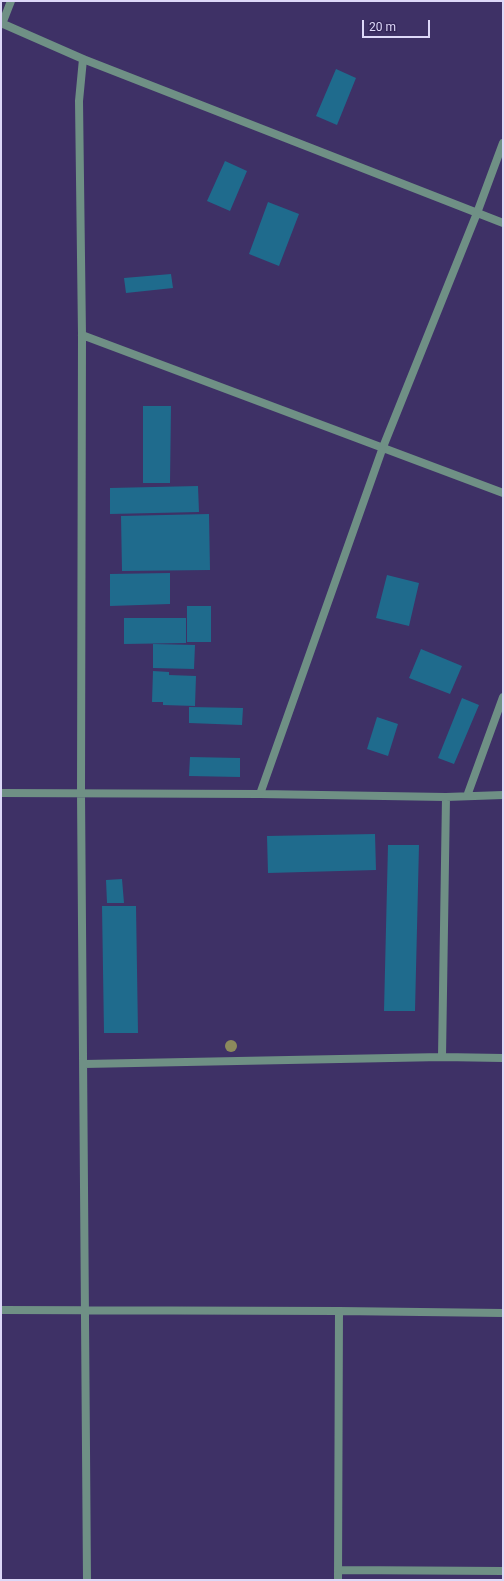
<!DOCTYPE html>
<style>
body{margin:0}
#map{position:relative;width:504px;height:1581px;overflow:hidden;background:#3e3166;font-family:Roboto,sans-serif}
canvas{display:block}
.frame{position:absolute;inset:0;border:2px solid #ddd8f8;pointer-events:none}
.scale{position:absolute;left:362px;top:20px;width:68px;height:18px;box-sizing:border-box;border:2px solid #ddd8f8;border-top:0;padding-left:5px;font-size:12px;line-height:14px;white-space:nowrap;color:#ddd8f8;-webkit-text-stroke:3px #34265a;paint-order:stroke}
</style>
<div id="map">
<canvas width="504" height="1581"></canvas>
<div class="frame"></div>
<div class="scale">20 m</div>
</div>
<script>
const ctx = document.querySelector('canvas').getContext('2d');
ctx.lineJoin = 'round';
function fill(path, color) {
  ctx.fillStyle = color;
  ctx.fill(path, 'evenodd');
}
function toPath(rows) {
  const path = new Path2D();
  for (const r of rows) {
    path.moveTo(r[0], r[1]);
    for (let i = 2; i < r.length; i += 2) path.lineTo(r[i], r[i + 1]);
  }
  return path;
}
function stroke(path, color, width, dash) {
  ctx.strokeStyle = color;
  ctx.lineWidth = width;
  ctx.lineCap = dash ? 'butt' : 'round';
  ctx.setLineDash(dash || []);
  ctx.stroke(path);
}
fill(toPath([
 [336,69,356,78,337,125,316,116],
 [225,161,247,171,230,211,207,201],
 [268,202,299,214,279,266,249,254],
 [171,274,173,288,126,293,124,278],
 [143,406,171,406,170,483,143,483],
 [198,486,199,512,110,514,110,488],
 [209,514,210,570,122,571,121,516],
 [170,573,170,604,110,606,110,574],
 [387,575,419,583,409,626,376,618],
 [187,606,211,606,211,642,187,642],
 [124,618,186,618,186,643,124,644],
 [153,644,195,645,194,669,153,668],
 [421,649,462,666,450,694,409,678],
 [153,671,169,672,169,675,196,676,195,706,163,705,163,702,152,702],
 [462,698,479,705,454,764,438,758],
 [189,707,243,708,242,725,189,723],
 [377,717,398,724,388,756,367,749],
 [190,757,240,758,240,777,189,776],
 [375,834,376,870,268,873,267,836],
 [388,845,419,845,415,1011,384,1011],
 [122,879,124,903,107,903,106,880],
 [102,906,136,906,138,1033,104,1033]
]), '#1f6b8d');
stroke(toPath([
 [1,23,83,59,503,223],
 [2,24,11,1],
 [83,59,79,101,82,335,81,793,87,1580],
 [82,335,503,493],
 [1,793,260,794,446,797,503,795],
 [260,794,383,447,477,213,503,143],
 [467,796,503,697],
 [442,1057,446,797],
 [84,1064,442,1057,503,1058],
 [1,1310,339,1311,503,1313],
 [338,1570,503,1571],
 [338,1580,339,1311]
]), '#6f9085', 8);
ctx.fillStyle = '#8c8a5c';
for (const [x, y] of [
 [231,1046]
]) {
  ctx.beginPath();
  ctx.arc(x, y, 6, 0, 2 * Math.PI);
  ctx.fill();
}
</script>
